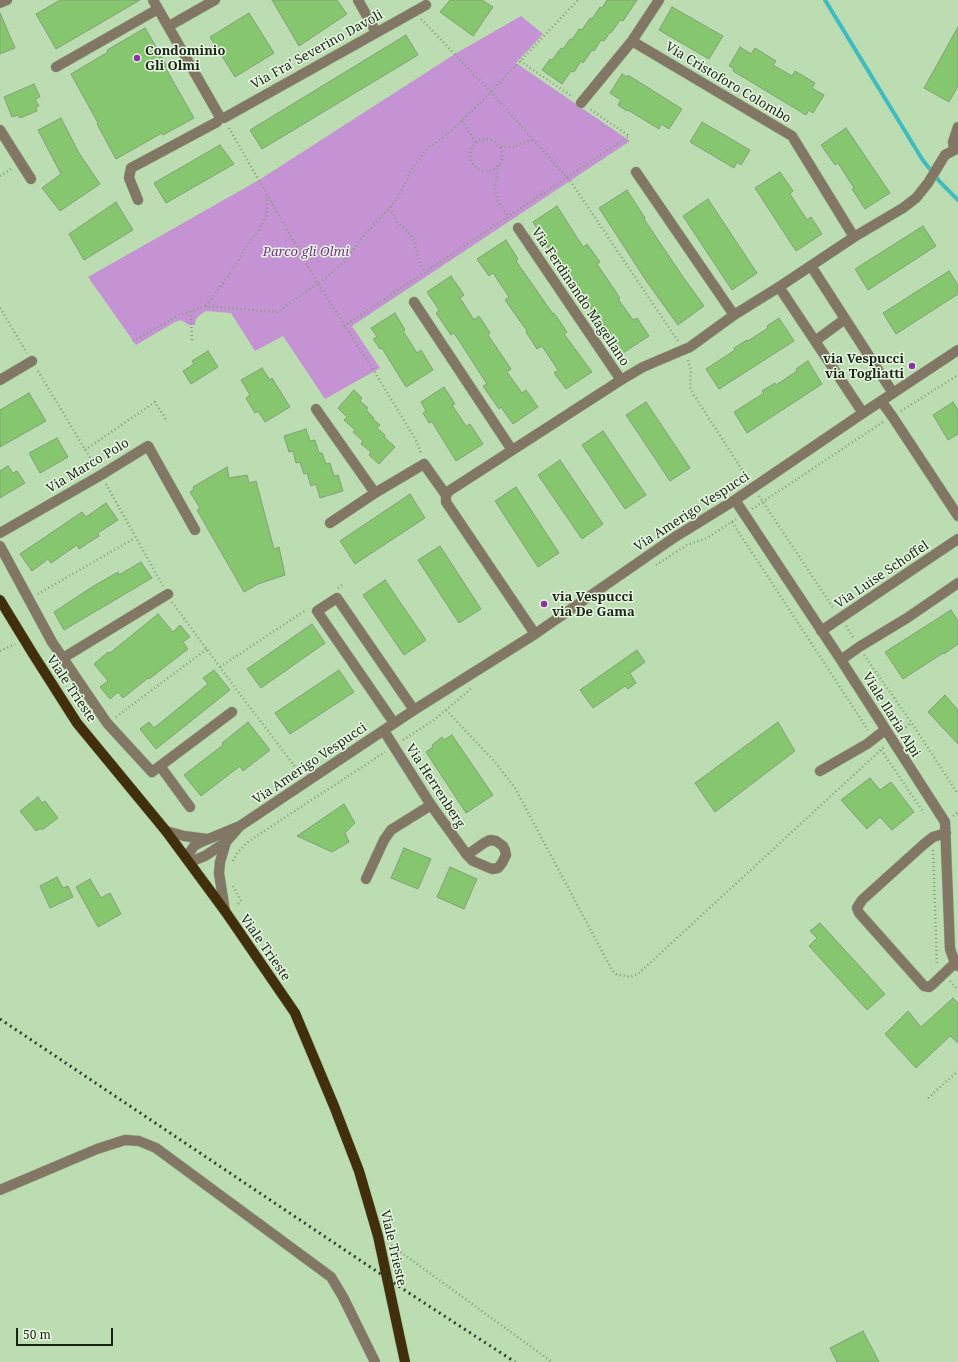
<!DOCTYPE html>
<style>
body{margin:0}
#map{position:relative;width:958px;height:1362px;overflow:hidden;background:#bcdcb1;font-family:"Noto Serif",serif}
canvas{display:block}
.scale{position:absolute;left:16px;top:1328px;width:97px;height:18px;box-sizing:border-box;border:2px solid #182414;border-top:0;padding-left:5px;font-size:12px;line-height:14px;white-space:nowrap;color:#182414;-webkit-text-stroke:3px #e7f7e2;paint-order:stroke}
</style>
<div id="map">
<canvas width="958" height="1362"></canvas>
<div class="scale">50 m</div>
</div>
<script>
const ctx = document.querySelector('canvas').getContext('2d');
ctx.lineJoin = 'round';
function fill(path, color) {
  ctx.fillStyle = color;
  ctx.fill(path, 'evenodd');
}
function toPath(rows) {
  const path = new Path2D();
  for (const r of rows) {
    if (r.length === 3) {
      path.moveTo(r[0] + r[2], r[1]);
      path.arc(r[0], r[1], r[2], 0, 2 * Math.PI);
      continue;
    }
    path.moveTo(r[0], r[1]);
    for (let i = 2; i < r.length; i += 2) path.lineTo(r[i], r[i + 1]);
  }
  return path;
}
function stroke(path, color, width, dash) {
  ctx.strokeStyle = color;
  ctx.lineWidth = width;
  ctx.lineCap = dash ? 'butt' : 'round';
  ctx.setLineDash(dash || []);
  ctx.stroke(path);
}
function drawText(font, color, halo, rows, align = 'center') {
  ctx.font = font + ' "Noto Serif",serif';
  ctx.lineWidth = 3;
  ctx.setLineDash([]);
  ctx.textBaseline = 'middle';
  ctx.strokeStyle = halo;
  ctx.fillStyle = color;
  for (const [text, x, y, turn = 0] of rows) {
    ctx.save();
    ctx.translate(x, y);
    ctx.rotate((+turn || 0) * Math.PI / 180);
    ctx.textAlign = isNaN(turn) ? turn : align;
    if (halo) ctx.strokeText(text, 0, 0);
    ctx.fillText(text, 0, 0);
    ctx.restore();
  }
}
fill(toPath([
 [521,16,543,34,516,63,630,141,352,326,380,368,325,399,283,336,255,351,231,313,206,311,201,314,196,319,195,325,189,325,181,320,175,322,136,345,88,277,259,180,455,54]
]), '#c593d4');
stroke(toPath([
 [825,0,922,159,940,182,958,200]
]), '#3fbcc0', 4);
const building = toPath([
 [60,0,140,0,56,49,36,14,60,0],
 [272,0,337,0,347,14,299,46,272,0],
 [450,0,482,0,493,7,473,36,440,12,450,0],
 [607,0,637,0,623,21,620,20,611,33,610,32,604,41,601,40,594,51,592,50,583,63,581,61,574,72,571,71,562,84,542,70,550,59,552,60,561,48,563,49,570,39,572,40,579,29,582,30,590,18,592,19,600,7,602,8,607,0],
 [672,7,723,36,709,59,659,30,672,7],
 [0,13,15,48,0,54,0,13],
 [249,13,274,53,235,77,210,37,249,13],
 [958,27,958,86,949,102,924,88,958,27],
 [145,28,167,66,165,67,194,118,163,135,162,133,116,159,97,124,98,123,71,74,108,52,107,50,145,28],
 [406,35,418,55,262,149,250,130,406,35],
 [740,47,751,54,755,48,776,61,773,65,792,76,795,71,815,83,812,88,824,95,813,113,809,110,806,115,733,71,734,69,729,66,740,47],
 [622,74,627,77,628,75,682,109,669,129,661,124,659,129,628,110,627,111,618,105,621,100,610,93,622,74],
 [34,84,40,97,35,99,39,106,36,107,37,111,20,118,18,115,12,117,4,97,34,84],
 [61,118,79,153,100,184,60,211,42,188,61,174,38,130,61,118],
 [702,122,750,150,741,165,737,162,734,168,690,142,702,122],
 [846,128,890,193,865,209,852,189,854,188,838,163,835,165,821,145,846,128],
 [220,145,234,164,166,203,154,183,220,145],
 [780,172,793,191,790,194,807,220,811,217,822,234,796,251,755,188,780,172],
 [627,190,645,218,644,219,683,277,704,306,678,325,647,282,599,208,627,190],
 [708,199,757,273,732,290,683,216,708,199],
 [116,202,133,230,84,260,69,234,116,202],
 [557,206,583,247,587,244,600,262,597,264,620,298,618,299,633,320,637,318,649,336,623,353,611,336,609,338,593,315,595,314,582,296,584,295,562,263,559,264,544,242,545,241,533,222,557,206],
 [923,226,936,246,868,290,855,269,923,226],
 [506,240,518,259,516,261,553,314,554,313,567,332,564,334,592,372,566,389,554,373,558,370,542,346,537,349,526,332,527,331,505,300,509,297,493,273,489,276,477,259,506,240],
 [949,271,958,285,958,294,896,334,883,313,949,271],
 [451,276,464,295,460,298,474,320,479,316,490,333,488,335,511,369,507,372,522,393,526,390,538,407,513,424,501,407,499,409,483,386,487,384,454,333,451,335,436,313,439,310,427,292,451,276],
 [395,313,405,330,403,331,417,353,421,350,433,370,406,387,382,348,380,349,373,339,377,337,371,328,395,313],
 [779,318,794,341,719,389,706,369,735,350,734,348,747,340,748,341,768,328,767,326,779,318],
 [208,351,218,367,191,384,183,371,194,364,192,361,208,351],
 [808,361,822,384,747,433,734,412,764,393,762,391,775,383,776,385,797,371,796,369,808,361],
 [262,368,270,380,272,378,290,407,265,422,258,411,255,413,246,398,250,395,241,380,262,368],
 [444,387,455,404,452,405,466,426,470,424,483,444,456,461,432,422,429,423,423,413,426,411,421,402,444,387],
 [354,390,362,398,360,401,368,408,366,410,374,418,373,419,380,425,377,428,385,435,384,437,395,447,379,464,369,455,371,452,361,444,363,441,353,432,355,430,344,420,347,417,338,408,354,390],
 [29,393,46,421,0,447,0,410,29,393],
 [646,402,690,468,670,481,626,415,646,402],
 [953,402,958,410,958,434,948,440,933,415,953,402],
 [306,429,310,441,315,440,319,453,322,453,326,464,330,463,334,476,338,475,343,491,320,498,316,484,311,486,307,473,304,474,300,462,296,463,293,451,289,452,284,436,306,429],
 [603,431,646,495,625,509,582,445,603,431],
 [57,438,68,457,40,473,29,453,57,438],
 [560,460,603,524,582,539,538,475,560,460],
 [8,466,13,473,17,471,25,483,0,498,0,471,8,466],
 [227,467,229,478,247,475,249,483,256,481,274,549,279,547,285,575,258,584,244,592,197,510,200,508,190,492,194,489,193,487,227,467],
 [516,487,559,553,538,567,495,501,516,487],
 [410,494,425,518,355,564,340,541,410,494],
 [106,503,118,520,98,533,99,536,79,549,77,545,51,563,48,559,32,571,20,554,82,512,86,517,106,503],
 [440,546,481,609,459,623,418,560,440,546],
 [141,562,152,578,64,630,54,612,92,587,118,572,119,575,141,562],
 [385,580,426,640,404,655,363,595,385,580],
 [951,610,958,621,958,644,944,654,943,653,903,679,885,652,951,610],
 [158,614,173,632,180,625,190,637,183,642,188,649,149,679,148,678,123,698,118,692,110,699,100,687,108,681,94,664,108,652,110,653,158,614],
 [312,624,325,643,261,688,247,669,312,624],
 [637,650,645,662,630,673,636,683,628,689,625,686,593,708,580,690,637,650],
 [214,670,230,690,156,749,140,729,149,722,154,728,208,684,203,678,214,670],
 [339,670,354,692,290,734,275,713,339,670],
 [945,695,958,710,958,744,928,712,945,695],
 [248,722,270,750,243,771,240,766,201,796,184,775,223,745,222,743,248,722],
 [778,722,795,751,715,812,695,783,778,722],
 [452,735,493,795,466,813,426,752,433,747,432,745,442,737,444,740,452,735],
 [870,778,880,790,891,782,914,812,892,830,880,817,867,829,841,800,870,778],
 [38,797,42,803,45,801,58,818,42,830,41,828,36,831,20,811,38,797],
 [344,804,355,823,345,833,349,842,332,852,297,836,344,804],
 [404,848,431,859,418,889,391,878,404,848],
 [450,867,477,879,464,909,437,897,450,867],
 [57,877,63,888,68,886,73,897,50,908,40,886,57,877],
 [90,879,101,898,110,893,121,914,98,927,76,887,90,879],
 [820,923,885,994,867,1010,809,946,817,938,810,931,820,923],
 [953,998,958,1003,958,1043,950,1036,916,1068,885,1034,908,1011,921,1027,953,998],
 [863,1331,879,1362,837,1362,830,1348,863,1331]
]);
fill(building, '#86c66f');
stroke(building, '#82a078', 1);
const minor = toPath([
 [153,0,220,117],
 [358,0,376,32],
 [0,3,7,0],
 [169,26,215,0],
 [632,41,792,136,854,237],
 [56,67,158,9],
 [581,103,632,41,659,0],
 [220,117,224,118,426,5],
 [0,130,31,179],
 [954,149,953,142,958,127],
 [636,172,734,315],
 [138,200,129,178,131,168,217,122,220,117],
 [518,228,621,380],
 [811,266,893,393],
 [779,287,863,413],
 [414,302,512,450],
 [815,341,845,319],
 [0,380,32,361],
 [881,401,892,416,958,516],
 [316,409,375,493,424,464,446,495],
 [446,495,449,491,621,380,643,367,690,347,734,315,779,287,854,237,903,208,916,198,928,183,945,155,958,148],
 [446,495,446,502,535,634],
 [735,500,841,660,945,822,950,949,955,963,958,966],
 [330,523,375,493],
 [0,533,101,475,148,446,195,530],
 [0,546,52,642,107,723,152,772,232,712],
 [821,631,958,539],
 [63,658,168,594],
 [841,660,859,647,907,618,958,583],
 [394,723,317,611,337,598,414,710],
 [384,731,431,805,467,855,473,861,492,869,498,868,502,863,506,855,505,850,503,846,496,841,490,840,484,843,467,855],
 [160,766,190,807],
 [820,771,867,744,885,730],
 [240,826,226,842,205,856,195,860,186,858,194,846,201,842,240,826,414,710,535,634,675,537,735,500,863,413,958,350],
 [166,831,184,836,207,839],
 [946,833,933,837,923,845,862,900,857,908,859,913,924,986,929,987,932,985,958,960],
 [366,879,384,840,391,830,431,805],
 [225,911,219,873,220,862,226,842],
 [0,1190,97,1149,125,1140,139,1141,156,1148,331,1277,343,1297,375,1362]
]);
const major = toPath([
 [0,600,33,654,77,723,166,831,225,911,295,1013,334,1106,359,1171,378,1236,405,1362]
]);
stroke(minor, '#9bb792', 11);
stroke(major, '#9bb792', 11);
stroke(toPath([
 [421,19,491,92,571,182,678,341],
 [520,61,573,97],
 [462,121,476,142],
 [229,128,318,284,374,371,417,442,421,454],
 [486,155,16],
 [501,147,515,147,524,142,534,140],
 [499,165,497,172,495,190,498,202,509,217],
 [0,176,11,169],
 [391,207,396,221,407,231,415,242,418,260,425,272],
 [206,306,231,272,250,241,260,229,267,214,266,194],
 [0,308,27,353],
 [191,311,192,343],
 [344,326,629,136,590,109],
 [133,341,179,315,206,306,277,312,327,277,344,262,365,234,391,206,401,192,410,172,426,150,450,132,491,92,578,0],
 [688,360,691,370,690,387,692,392,748,479],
 [38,371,95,466],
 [901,411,958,375],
 [85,450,155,402,167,421],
 [106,484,163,586],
 [759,496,834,609],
 [752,509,883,422],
 [732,522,868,730],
 [656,565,687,545,707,538,736,519],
 [338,588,343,584],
 [38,594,135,538],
 [172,602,239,693,300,773],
 [846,626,854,639],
 [0,651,15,644],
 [864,655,911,722,958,794],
 [220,667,306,610],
 [446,710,495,762,515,788,612,970,616,974,630,977,638,974,651,962,884,747],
 [116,717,207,649],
 [900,733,911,722],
 [403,740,434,720,472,688],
 [881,750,924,813],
 [953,816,958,812],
 [933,850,937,965],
 [233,861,238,852,249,841,385,752],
 [233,886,241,901,236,906],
 [950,981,958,990],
 [928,1098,958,1071],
 [391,1245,552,1362]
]), '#849d7b', 2.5, [1, 3]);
stroke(minor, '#827664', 10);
stroke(major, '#412e0b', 10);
stroke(toPath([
 [0,1019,409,1293,515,1362]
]), '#31402c', 3, [2, 4]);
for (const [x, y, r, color] of [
 [137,58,4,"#8a34a2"],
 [912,366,4,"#8a34a2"],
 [544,604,4,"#8a34a2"]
]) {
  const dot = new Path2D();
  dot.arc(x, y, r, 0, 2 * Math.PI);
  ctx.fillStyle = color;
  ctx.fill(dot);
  stroke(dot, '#e7f7e2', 1.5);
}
drawText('13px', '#182414', '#e7f7e2', [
 ["Via Fra' Severino Davoli",317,50,-29],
 ["Via Cristoforo Colombo",728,83,31],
 ["Via Ferdinando Magellano",580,297,56],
 ["Via Marco Polo",88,466,-31],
 ["Via Amerigo Vespucci",692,512,-33],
 ["Via Luise Schoffel",882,575,-34],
 ["Viale Trieste",71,689,56],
 ["Viale Ilaria Alpi",891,715,58],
 ["Via Amerigo Vespucci",310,764,-34],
 ["Via Herrenberg",435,786,57],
 ["Viale Trieste",265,948,55],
 ["Viale Trieste",393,1248,77]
]);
drawText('bold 13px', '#182414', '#e7f7e2', [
 ["Condominio",145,51],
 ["Gli Olmi",145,66],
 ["via Vespucci",904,359,"right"],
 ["via Togliatti",904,374,"right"],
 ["via Vespucci",552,597],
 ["via De Gama",552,612]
], 'left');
drawText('italic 13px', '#7a2e90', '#e7f7e2', [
 ["Parco gli Olmi",306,252]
]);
</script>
